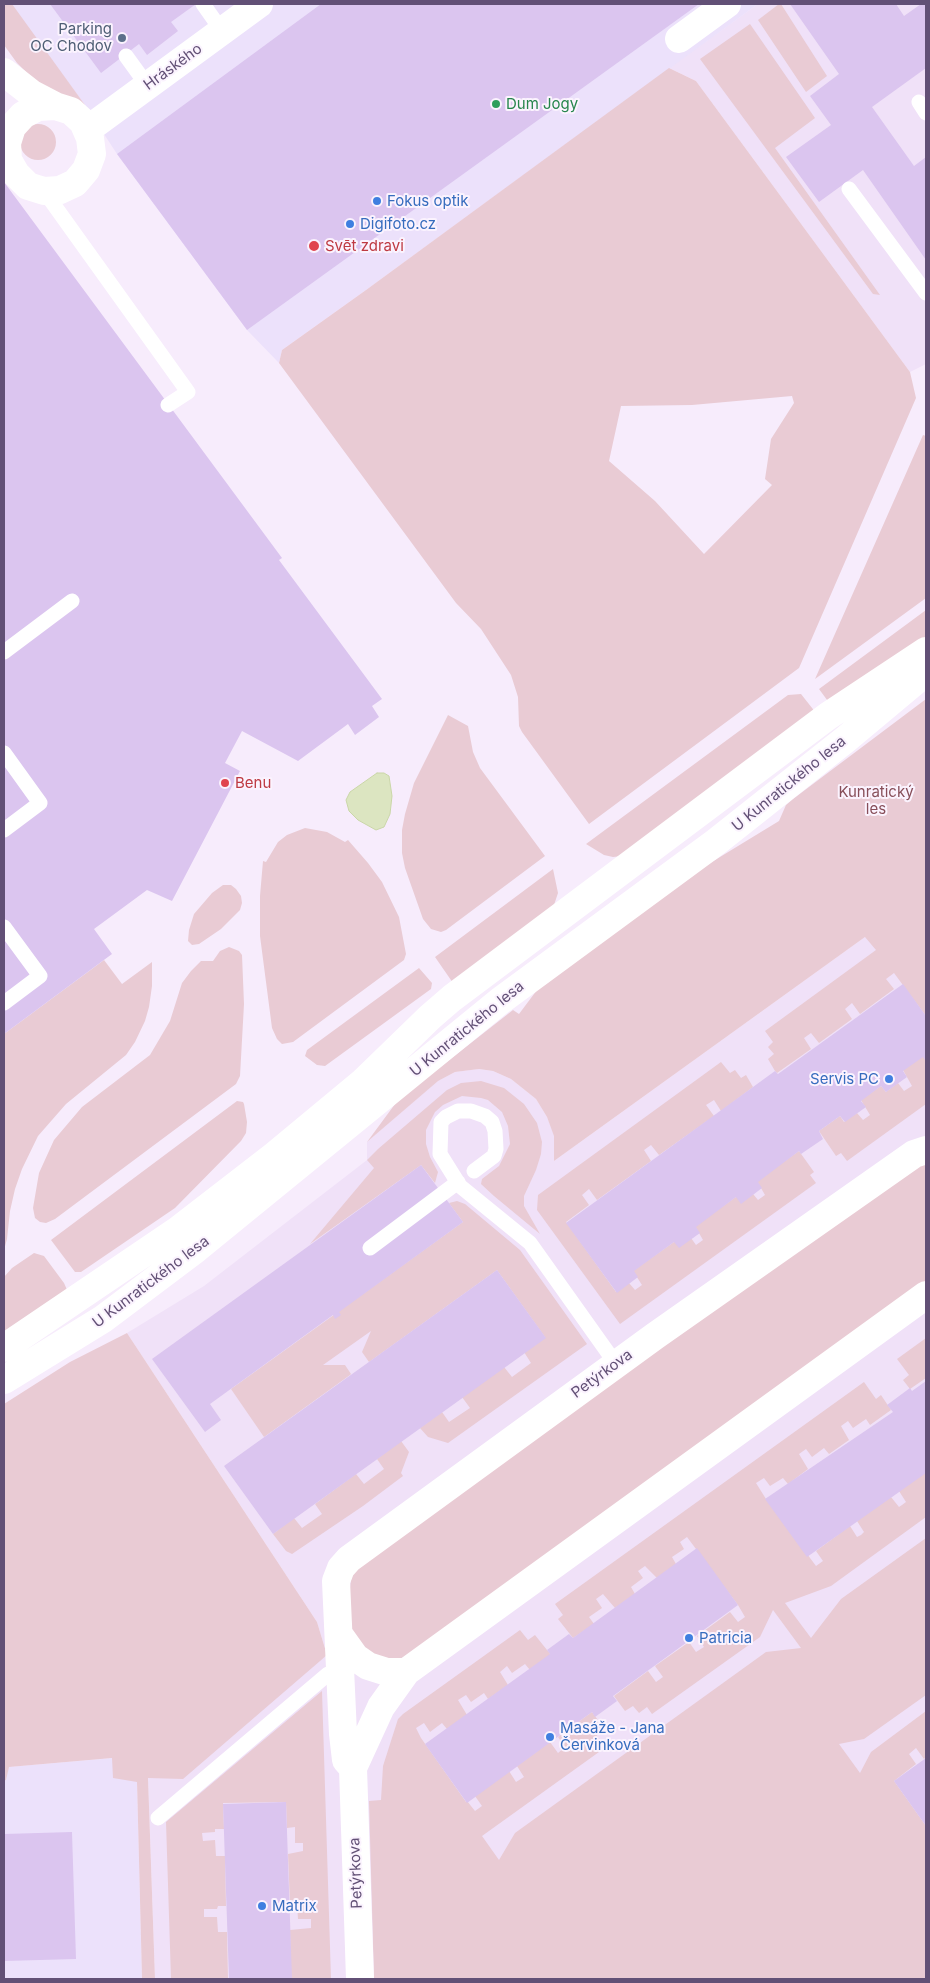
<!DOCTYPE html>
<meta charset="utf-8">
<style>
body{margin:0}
#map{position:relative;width:930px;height:1983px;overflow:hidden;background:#f7ecfc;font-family:Inter,sans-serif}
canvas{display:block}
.frame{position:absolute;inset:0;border:5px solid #625076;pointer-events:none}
</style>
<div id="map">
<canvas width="930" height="1983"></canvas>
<div class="frame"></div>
</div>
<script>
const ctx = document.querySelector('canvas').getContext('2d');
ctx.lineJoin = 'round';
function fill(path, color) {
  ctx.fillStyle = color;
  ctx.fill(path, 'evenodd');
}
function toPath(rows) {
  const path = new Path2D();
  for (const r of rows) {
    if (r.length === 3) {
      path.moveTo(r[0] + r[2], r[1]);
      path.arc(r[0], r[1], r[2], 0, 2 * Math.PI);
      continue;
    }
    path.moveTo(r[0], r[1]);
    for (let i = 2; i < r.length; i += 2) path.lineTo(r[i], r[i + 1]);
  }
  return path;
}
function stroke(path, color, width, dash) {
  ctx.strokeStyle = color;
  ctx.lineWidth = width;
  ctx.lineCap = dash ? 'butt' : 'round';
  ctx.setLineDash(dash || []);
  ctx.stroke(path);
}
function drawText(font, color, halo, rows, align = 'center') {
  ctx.font = font + ' Inter,sans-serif';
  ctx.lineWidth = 4;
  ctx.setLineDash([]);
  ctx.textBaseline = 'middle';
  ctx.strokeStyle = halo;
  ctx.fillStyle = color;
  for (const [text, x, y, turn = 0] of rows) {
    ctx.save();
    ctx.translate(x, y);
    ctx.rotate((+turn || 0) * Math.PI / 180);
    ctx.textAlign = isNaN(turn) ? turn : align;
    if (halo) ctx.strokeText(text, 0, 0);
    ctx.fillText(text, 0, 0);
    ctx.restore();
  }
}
fill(toPath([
 [758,4,926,4,926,364,910,372,696,81,669,68],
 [926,928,926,1979,155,1979,148,1778,327,1655,317,1622,127,1333,204,1286,367,1160,367,1142,437,1081,455,1072,479,1069,493,1071,511,1079,536,1099,547,1117,555,1136,554,1161,865,937]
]), '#f0e1f8');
fill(toPath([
 [9,4,758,4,366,290,282,350,279,363,247,330,117,154,85,105],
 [113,1758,137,1782,142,1979,4,1979,4,1781,6,1780,8,1767]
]), '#ece1fb');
fill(toPath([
 [4,4,12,4,85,105,78,105,43,89,17,63,4,45],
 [779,4,781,4,827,76,806,92,758,20],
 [750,24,815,118,775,148,880,295,873,294,700,59],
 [669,68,696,81,910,372,916,398,799,668,589,824,522,732,519,726,518,697,511,675,481,629,456,603,279,363,282,350,366,290],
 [792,396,794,403,771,439,765,479,772,485,704,554,655,501,609,461,621,406,692,405],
 [38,142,18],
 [923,435,926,436,926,598,815,679],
 [926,610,926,638,830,704,819,689],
 [801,694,816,713,622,856,613,857,604,855,586,844,788,695],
 [926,699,926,1016,894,973,886,979,894,989,860,1014,852,1003,845,1009,852,1019,819,1043,811,1033,804,1038,811,1049,777,1073,775,1071,768,1059,774,1054,768,1047,773,1042,765,1031,876,950,865,937,554,1161,554,1136,547,1117,536,1099,511,1079,493,1071,479,1069,455,1072,438,1081,367,1142,398,1100,513,1010,519,1014,543,982,679,882,779,821,786,805,793,799],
 [448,715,468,726,473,752,480,768,545,856,446,930,441,932,431,929,423,919,405,868,402,853,402,830,405,814,414,783],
 [305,828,327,832,345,842,348,840,368,863,382,882,399,917,406,954,404,960,293,1042,282,1044,277,1039,272,1028,260,936,260,896,263,861,266,862,278,842,287,835],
 [553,869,558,893,553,908,453,983,435,957],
 [223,885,231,885,236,889,241,896,242,903,240,910,221,929,199,944,192,945,188,941,189,930,194,914,212,893],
 [229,947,239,951,242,955,244,1004,240,1076,236,1084,55,1219,46,1223,40,1222,35,1218,33,1208,39,1173,54,1140,82,1107,150,1055,170,1021,182,983,191,971,201,961,213,961,220,951],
 [104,960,122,984,152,962,152,986,149,1007,145,1021,135,1042,126,1055,66,1104,38,1136,22,1169,15,1189,10,1211,7,1239,4,1250,4,1034],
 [419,968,432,983,431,989,325,1066,317,1065,305,1056,307,1050],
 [923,1056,926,1061,926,1104,847,1161,841,1153,836,1156,819,1131,840,1116,844,1122,857,1113,863,1120,870,1115,861,1100,881,1086,886,1092,898,1083,904,1091,912,1086,903,1070],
 [721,1062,730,1073,735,1070,741,1078,746,1075,753,1087,721,1111,714,1100,706,1105,714,1116,659,1155,651,1145,644,1150,651,1161,597,1200,589,1189,582,1195,589,1205,566,1222,616,1292,629,1283,635,1290,642,1285,633,1271,674,1242,691,1238,696,1245,703,1240,695,1226,736,1197,753,1194,758,1200,765,1195,757,1181,799,1151,814,1172,810,1175,816,1183,620,1324,537,1210,538,1195],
 [481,1081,504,1088,524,1104,537,1123,542,1142,541,1154,536,1170,524,1196,524,1206,540,1234,494,1196,481,1184,482,1179,499,1166,510,1144,508,1126,502,1112,488,1100,481,1098,462,1096,443,1105,435,1112,426,1130,426,1144,430,1157,438,1172,435,1183,421,1165,310,1244,374,1168,367,1160,378,1149,447,1090,461,1083],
 [237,1101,243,1102,244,1104,247,1122,246,1133,241,1141,175,1208,81,1272,75,1272,51,1240],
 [926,1162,926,1284,406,1663,385,1664,358,1645,352,1633,349,1594,352,1574,365,1558,524,1443],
 [457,1201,465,1204,520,1250,587,1344,448,1443,428,1437,420,1428,442,1412,449,1422,470,1408,462,1397,504,1367,512,1377,531,1363,524,1352,545,1337,497,1270,369,1362,362,1352,371,1331,323,1365,345,1365,351,1374,350,1375,264,1437,231,1389,463,1222,449,1203],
 [34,1253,44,1256,64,1283,68,1292,4,1335,4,1277,12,1268],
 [127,1333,317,1622,327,1655,183,1779,148,1778,155,1979,142,1979,137,1782,113,1778,112,1758,9,1767,6,1780,4,1781,4,1404,70,1362],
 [926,1338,926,1378,910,1389,903,1380,909,1375,897,1359],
 [864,1382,876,1399,881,1395,891,1410,870,1425,866,1419,853,1428,848,1421,841,1426,849,1440,829,1454,824,1448,812,1457,806,1449,799,1454,808,1469,788,1484,783,1478,770,1486,764,1478,756,1483,766,1499,816,1566,823,1561,816,1551,850,1526,857,1537,861,1535,864,1532,857,1521,891,1497,899,1507,902,1505,906,1502,899,1491,926,1472,926,1517,831,1586,785,1603,811,1638,841,1599,926,1538,926,1695,864,1739,839,1744,860,1773,871,1752,926,1711,926,1757,924,1759,916,1748,909,1754,916,1764,894,1781,926,1826,926,1979,374,1979,369,1801,381,1800,383,1766,398,1719,403,1714,520,1630,528,1640,535,1635,551,1655,530,1670,525,1664,512,1673,507,1666,500,1672,508,1685,488,1699,484,1693,471,1702,466,1695,458,1700,467,1715,447,1729,442,1723,430,1732,424,1723,416,1728,421,1738,466,1802,467,1801,475,1811,482,1806,475,1796,509,1771,516,1782,524,1777,517,1766,550,1742,558,1753,565,1747,558,1737,592,1712,603,1727,595,1733,601,1741,594,1746,599,1752,482,1836,499,1860,515,1833,766,1652,801,1648,773,1610,760,1637,652,1714,647,1707,639,1713,633,1706,625,1711,614,1696,648,1671,656,1682,663,1677,655,1666,689,1642,696,1652,704,1647,697,1636,730,1612,738,1622,745,1617,738,1605,687,1537,680,1542,684,1549,672,1557,676,1564,657,1578,645,1566,638,1571,643,1578,631,1587,635,1594,615,1608,603,1594,596,1599,602,1608,589,1617,594,1624,573,1638,558,1619,563,1615,555,1604],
 [401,1441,409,1452,401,1473,403,1476,363,1506,292,1554,286,1551,273,1534,294,1518,302,1528,322,1514,315,1504,356,1474,364,1484,384,1469,377,1459],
 [322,1691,331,1979,291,1979,290,1930,311,1928,311,1919,298,1919,297,1904,290,1904,288,1854,303,1851,303,1843,295,1843,295,1827,287,1828,286,1802,223,1803,224,1829,215,1829,215,1832,202,1833,203,1841,215,1840,216,1856,225,1856,226,1906,218,1906,217,1909,204,1909,204,1917,217,1917,218,1932,227,1932,228,1979,171,1979,166,1822]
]), '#e9cbd4');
const water = toPath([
 [377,773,384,773,389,776,392,796,390,814,384,827,376,830,358,820,349,811,346,800,350,792,377,773]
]);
fill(water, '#dce5c1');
stroke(water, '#cad6a8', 1);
fill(toPath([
 [50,4,196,4,171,22,178,31,147,55,139,44,101,73],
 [321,4,699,4,247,330,117,154],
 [790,4,896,4,904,16,921,4,926,4,926,68,872,107,914,166,926,157,926,260,863,170,819,202,786,157,831,125,810,96,839,74],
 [4,182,282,558,279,560,382,699,372,706,379,717,355,735,348,724,298,761,242,731,225,763,240,771,172,901,147,890,94,929,112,954,4,1034],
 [903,984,926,1016,926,1061,923,1057,903,1071,907,1077,886,1092,881,1086,861,1101,866,1107,845,1122,840,1116,819,1131,823,1139,801,1154,799,1151,758,1182,762,1188,741,1204,736,1197,696,1227,700,1233,679,1248,674,1242,634,1271,638,1277,617,1293,566,1223,775,1071,778,1074],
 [421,1165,463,1222,339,1312,341,1315,335,1319,333,1315,210,1404,221,1420,205,1432,152,1359],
 [497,1270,546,1338,273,1534,224,1466],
 [926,1381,926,1473,807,1557,765,1499,893,1412,887,1405,910,1388,912,1391],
 [697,1548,738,1605,613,1696,617,1701,595,1717,592,1712,467,1803,425,1744,550,1654,547,1650,569,1634,573,1638],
 [926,1758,926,1826,894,1781],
 [286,1802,292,1979,229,1979,223,1804],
 [72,1832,76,1959,4,1961,4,1834]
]), '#dbc5ef');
stroke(toPath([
 [203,4,222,31],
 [126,56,147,85],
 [919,102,926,113],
 [849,189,926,293],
 [44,191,188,392,168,405],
 [4,652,72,601],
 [4,753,40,803,4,830],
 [4,927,40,976,4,1003],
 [474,1171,494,1156,496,1149,495,1131,492,1122,485,1116,471,1111,458,1111,446,1117,441,1122,440,1154,460,1186,530,1243,616,1364],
 [370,1248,458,1182],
 [158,1818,328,1674]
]), '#fff', 15);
stroke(toPath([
 [679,39,727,4],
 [4,72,32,94,55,106,71,111,83,122,90,138,92,154,86,170,75,183,60,190,44,191,28,186,16,174,8,160,7,143,4,133],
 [87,130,259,4],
 [7,143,12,127,23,115,38,107,55,106],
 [340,1636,355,1657,368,1666,387,1672,406,1672],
 [353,1768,346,1760,343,1734,336,1581,341,1568,349,1559,655,1336,914,1154,926,1150],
 [360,1979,353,1768,381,1707,406,1672,926,1295]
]), '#fff', 28);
stroke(toPath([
 [4,1348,178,1230,275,1155,363,1082,430,1017,452,998,828,716,926,651],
 [4,1380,103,1319,196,1249,500,1001,716,842,846,739,926,672]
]), '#fff', 28);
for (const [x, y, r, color] of [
 [122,38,5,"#5c6f8a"],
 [496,104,5,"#2e9e5b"],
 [377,201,5,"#3f7fe0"],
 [350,224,5,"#3f7fe0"],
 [314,246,6,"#e0444e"],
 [225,783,5,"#e0444e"],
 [889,1079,5,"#3f7fe0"],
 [689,1638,5,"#3f7fe0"],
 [550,1737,5,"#3f7fe0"],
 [262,1906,5,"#3f7fe0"]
]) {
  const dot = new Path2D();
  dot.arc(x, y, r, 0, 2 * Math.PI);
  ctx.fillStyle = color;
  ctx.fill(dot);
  stroke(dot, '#fbf3fe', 2);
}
drawText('15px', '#4e5e75', '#fbf3fe', [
 ["Parking",112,29],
 ["OC Chodov",112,46]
], 'right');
drawText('15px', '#625076', '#fbf3fe', [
 ["Hráského",173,67,-36],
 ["U Kunratického lesa",789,784,-39],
 ["U Kunratického lesa",467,1029,-39],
 ["U Kunratického lesa",151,1282,-37],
 ["Petýrkova",602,1374,-36],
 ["Petýrkova",356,1873,-92]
]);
drawText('15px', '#27864d', '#fbf3fe', [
 ["Dum Jogy",506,104]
], 'left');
drawText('15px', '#366cbe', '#fbf3fe', [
 ["Fokus optik",387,201],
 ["Digifoto.cz",360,224],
 ["Servis PC",879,1079,"right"],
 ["Patricia",699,1638],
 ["Masáže - Jana",560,1728],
 ["Červinková",560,1745],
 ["Matrix",272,1906]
], 'left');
drawText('15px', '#be3a42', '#fbf3fe', [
 ["Svēt zdravi",325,246],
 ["Benu",235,783]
], 'left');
drawText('15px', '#874e59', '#fbf3fe', [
 ["Kunratický",876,792],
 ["les",876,809]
]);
</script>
